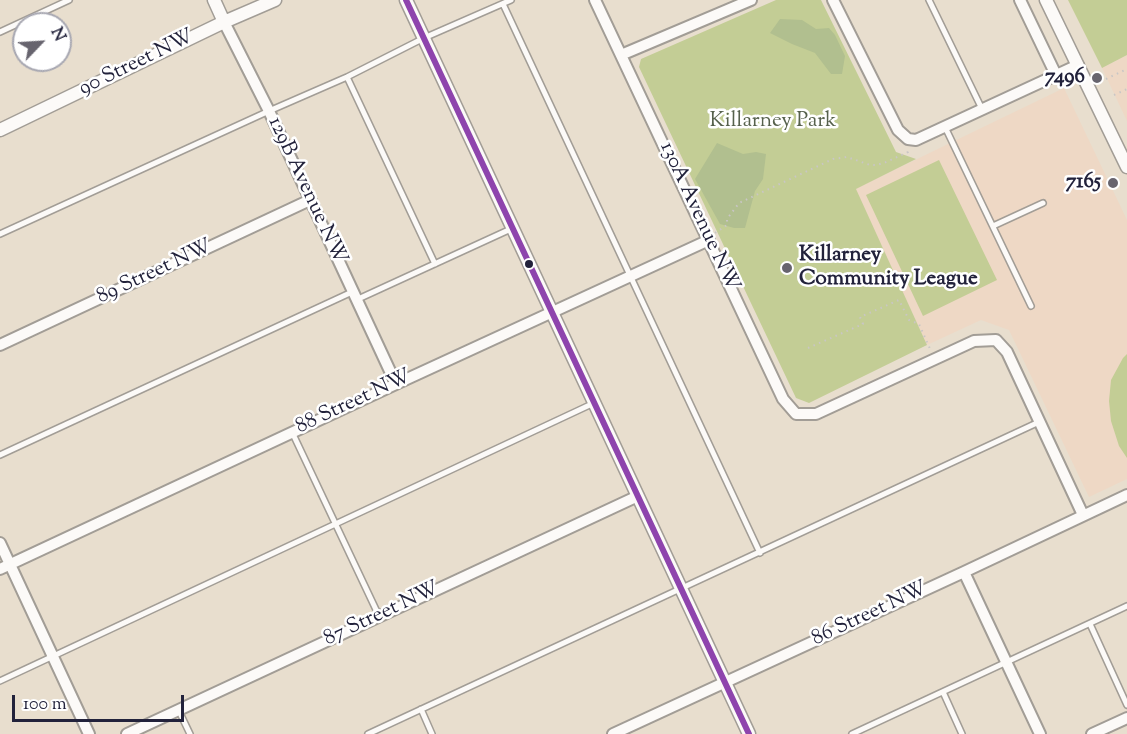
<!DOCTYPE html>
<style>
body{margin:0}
#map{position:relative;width:1127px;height:734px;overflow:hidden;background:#e8dece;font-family:"Sorts Mill Goudy",serif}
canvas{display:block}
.north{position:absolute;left:12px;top:12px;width:60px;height:60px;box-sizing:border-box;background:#fff;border:2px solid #a7a7b1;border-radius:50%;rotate:65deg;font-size:16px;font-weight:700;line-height:24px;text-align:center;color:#22223b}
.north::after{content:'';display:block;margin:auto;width:21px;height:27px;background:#67646e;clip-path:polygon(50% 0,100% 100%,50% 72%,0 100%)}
.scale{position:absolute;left:12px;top:695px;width:172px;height:27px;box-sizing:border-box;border:3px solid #22223b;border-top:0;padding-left:8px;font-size:18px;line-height:21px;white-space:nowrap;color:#22223b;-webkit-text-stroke:4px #fff;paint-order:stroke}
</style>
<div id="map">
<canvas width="1127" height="734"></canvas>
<div class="north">N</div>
<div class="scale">100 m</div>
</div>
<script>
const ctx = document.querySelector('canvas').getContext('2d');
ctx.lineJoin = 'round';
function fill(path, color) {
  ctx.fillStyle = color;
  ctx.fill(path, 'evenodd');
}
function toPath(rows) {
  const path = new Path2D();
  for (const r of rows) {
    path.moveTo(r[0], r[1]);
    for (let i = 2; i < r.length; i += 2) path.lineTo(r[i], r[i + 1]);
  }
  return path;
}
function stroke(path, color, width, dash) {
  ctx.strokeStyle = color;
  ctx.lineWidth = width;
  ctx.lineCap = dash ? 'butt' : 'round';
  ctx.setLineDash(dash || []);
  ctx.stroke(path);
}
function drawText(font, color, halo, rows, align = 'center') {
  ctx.font = font + ' "Sorts Mill Goudy",serif';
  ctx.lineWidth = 5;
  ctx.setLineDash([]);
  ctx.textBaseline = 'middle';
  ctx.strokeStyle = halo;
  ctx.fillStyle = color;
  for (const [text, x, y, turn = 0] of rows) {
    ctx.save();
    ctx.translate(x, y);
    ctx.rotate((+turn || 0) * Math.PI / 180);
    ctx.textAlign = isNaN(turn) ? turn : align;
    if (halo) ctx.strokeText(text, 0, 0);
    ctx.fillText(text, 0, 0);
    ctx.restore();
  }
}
fill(toPath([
 [1127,55,1127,121,1102,68],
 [1064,88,1127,220,1127,479,1089,497,1009,330,981,320,927,345,855,189]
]), '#eed8c5');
fill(toPath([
 [776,0,821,0,896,152,916,159,856,189,927,345,809,403,796,398,639,67,641,59],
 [1068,0,1127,0,1127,55,1102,68],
 [939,160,997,280,923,316,866,195],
 [1127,354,1127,458,1119,446,1111,421,1109,401,1111,380,1123,358]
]), '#c3cd95');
fill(toPath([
 [780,19,802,20,816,29,829,28,835,35,845,56,842,74,831,74,815,53,792,44,770,33],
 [717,143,743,154,756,152,766,154,763,179,755,191,745,228,734,228,720,224,695,179]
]), '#b1bf8f');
const service = toPath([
 [929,0,982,109],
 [503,4,760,553],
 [0,32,69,0],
 [347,77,435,264],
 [945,127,1031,306],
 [993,226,1043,203],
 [0,234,269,111,347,77,424,38,511,0],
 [356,300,513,228],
 [292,432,379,616],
 [0,455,352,292],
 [1090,624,1127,705],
 [0,681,594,403],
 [943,692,962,734],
 [421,709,432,734],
 [179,711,190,734],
 [368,734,1039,422],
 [852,734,1127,606]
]);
const minor = toPath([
 [595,0,783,399,796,414,816,414,974,341,996,340,1007,352,1083,515],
 [833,0,898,130,908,139,916,140,1078,65],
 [1020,0,1056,75],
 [224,22,269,111,396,384],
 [621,55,751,0],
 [0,345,310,200],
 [0,543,89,734],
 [0,569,396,384,709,240],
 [964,572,1040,734],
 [127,734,638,496],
 [613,734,964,572,1127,495],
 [1092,734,1127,718]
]);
const tertiary = toPath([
 [214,0,224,22],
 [406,0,749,734],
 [1046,0,1127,167],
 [0,130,224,22,275,0]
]);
stroke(service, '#a29d96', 8);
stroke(minor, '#a29d96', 14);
stroke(tertiary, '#a29d96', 15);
stroke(toPath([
 [1106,79,1127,69],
 [1114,95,1127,89],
 [715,233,727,225,727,219,739,203,833,159,847,157,870,165,876,165,884,163,908,152,908,150],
 [808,348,863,324,860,317,899,300,909,320,919,324,931,351]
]), '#c9c6c5', 2, [1.5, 4.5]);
stroke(service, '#fcfaf8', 5);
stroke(minor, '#fcfaf8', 10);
stroke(tertiary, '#fcfaf8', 12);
stroke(toPath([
 [406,0,749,734]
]), '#8e44ad', 6);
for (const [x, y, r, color] of [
 [1097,78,6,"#67646e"],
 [1113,183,6,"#67646e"],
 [529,264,5,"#22223b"],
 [787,268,6,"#67646e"]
]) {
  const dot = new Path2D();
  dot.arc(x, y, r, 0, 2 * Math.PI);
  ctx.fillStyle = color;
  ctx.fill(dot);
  stroke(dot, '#fff', 2);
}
drawText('21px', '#22223b', '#fff', [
 ["90 Street NW",137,64,-26],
 ["129B Avenue NW",306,191,65],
 ["130A Avenue NW",698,217,65],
 ["89 Street NW",155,273,-25],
 ["88 Street NW",354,403,-25],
 ["87 Street NW",382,615,-25],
 ["86 Street NW",870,615,-25]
]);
drawText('bold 21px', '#22223b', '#fff', [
 ["7496",1085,78],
 ["7165",1101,183],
 ["Killarney",799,256,"left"],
 ["Community League",799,280,"left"]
], 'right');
drawText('21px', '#56614c', '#fff', [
 ["Killarney Park",773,122]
]);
</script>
